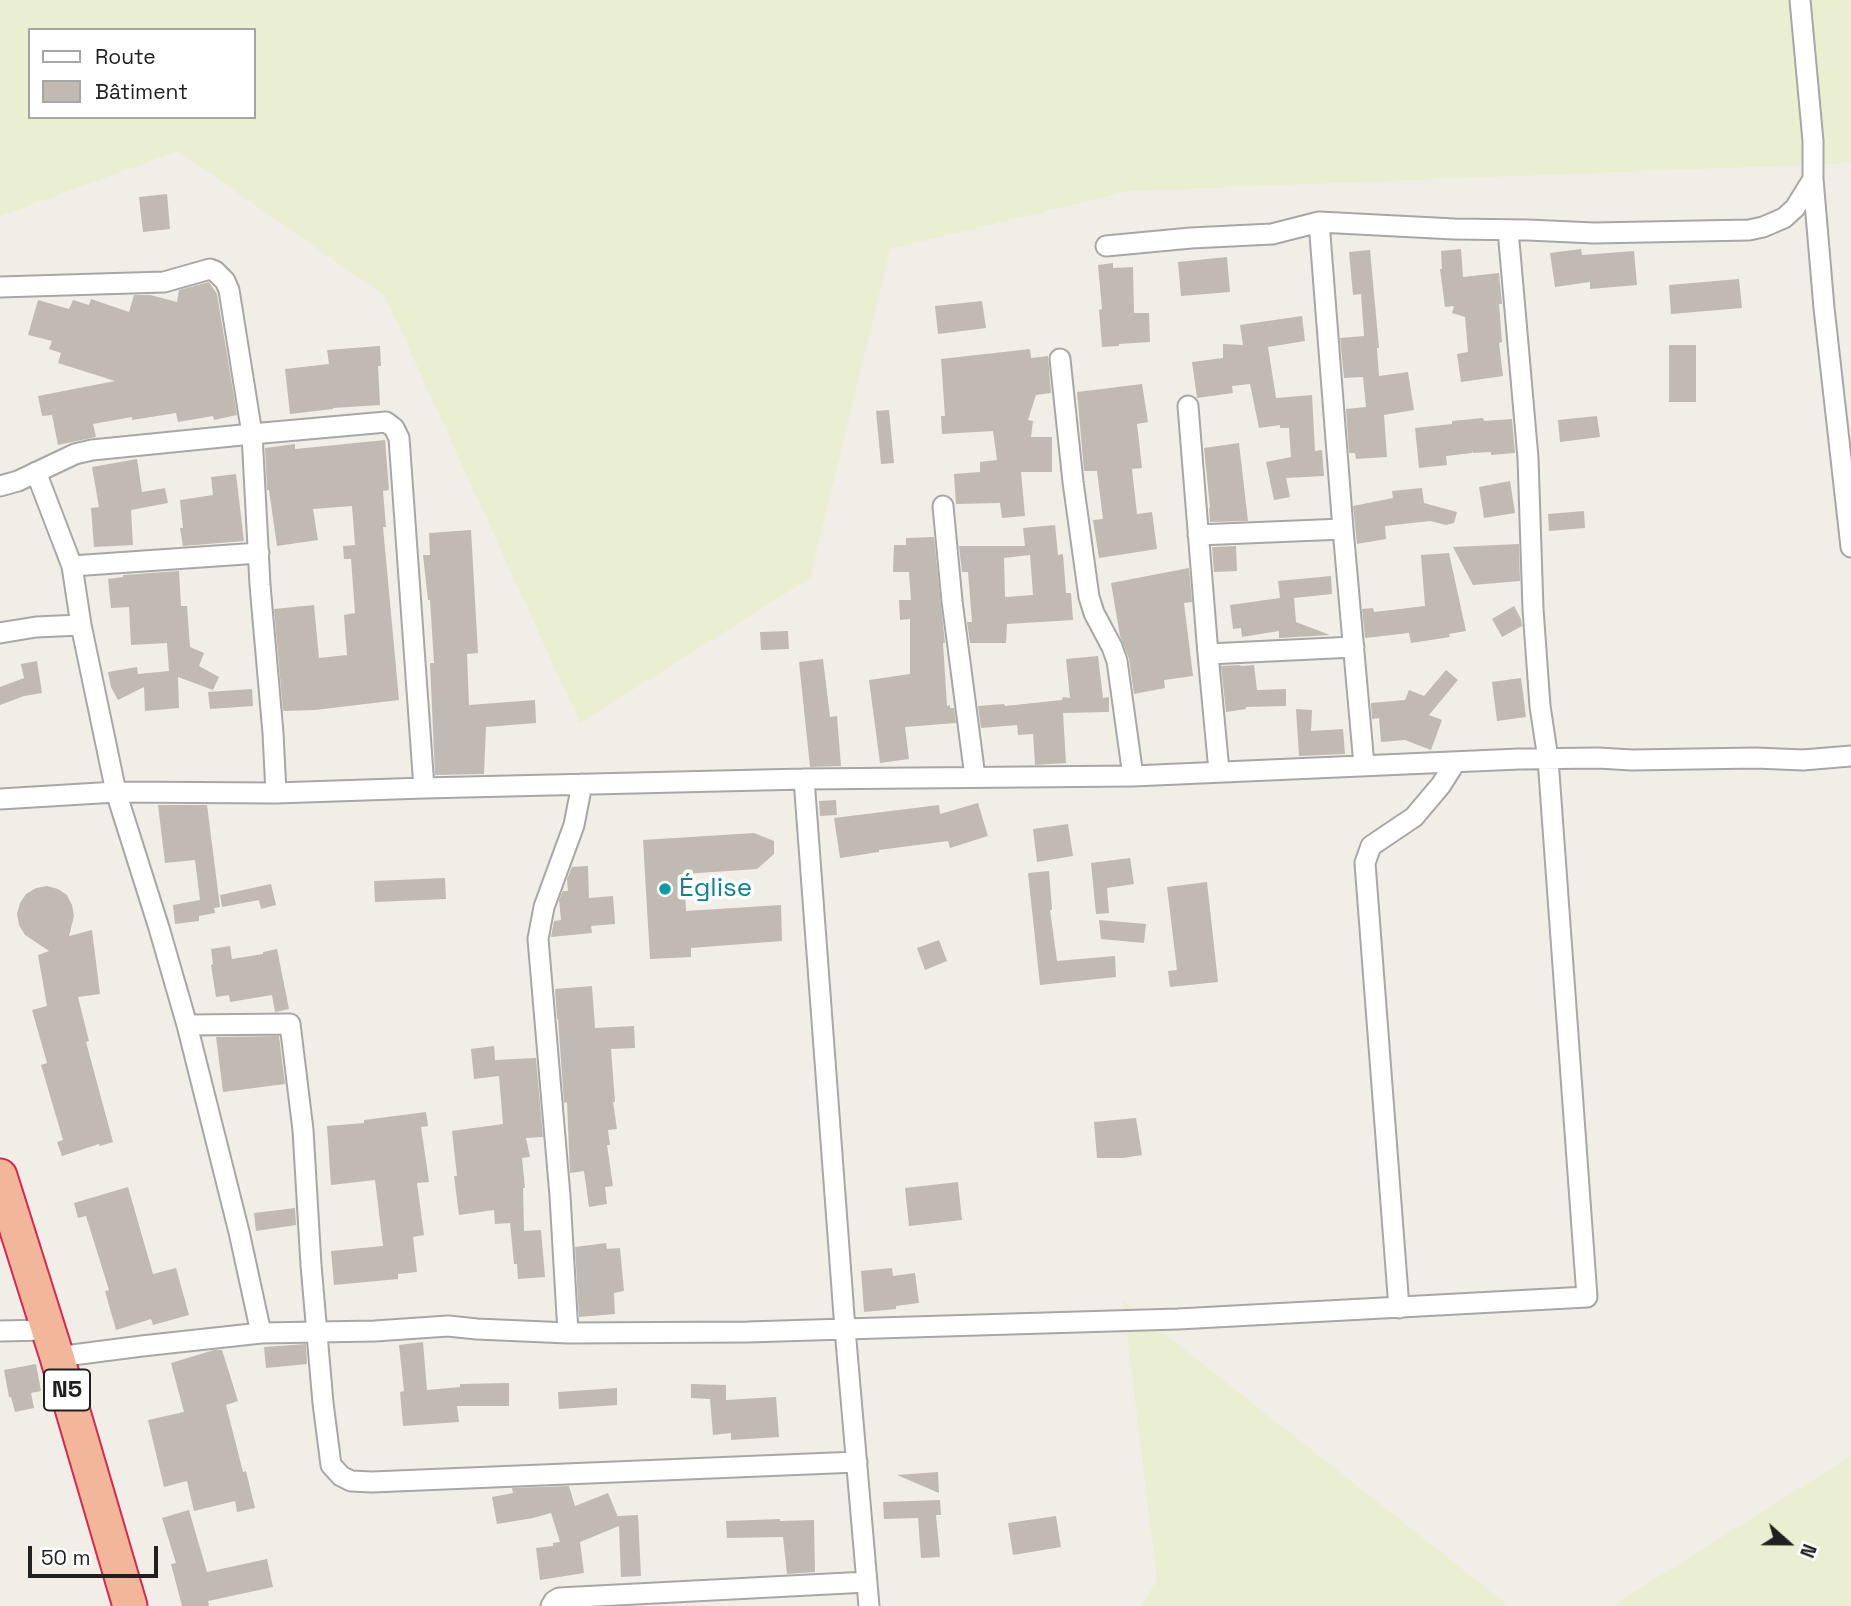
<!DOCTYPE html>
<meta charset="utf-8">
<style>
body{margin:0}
#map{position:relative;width:1851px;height:1606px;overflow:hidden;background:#f0eee6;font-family:"Space Grotesk",sans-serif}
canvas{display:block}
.legend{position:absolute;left:28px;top:28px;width:228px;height:91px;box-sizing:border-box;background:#fff;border:2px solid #a6a6a6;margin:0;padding:9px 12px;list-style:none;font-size:21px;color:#202020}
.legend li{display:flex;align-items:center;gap:14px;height:35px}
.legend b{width:35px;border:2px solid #a6a6a6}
.north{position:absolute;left:1753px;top:1508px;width:70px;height:70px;-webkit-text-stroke:5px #fff;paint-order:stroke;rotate:111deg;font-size:19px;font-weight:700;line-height:28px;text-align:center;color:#202020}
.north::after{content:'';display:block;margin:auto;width:24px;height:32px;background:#202020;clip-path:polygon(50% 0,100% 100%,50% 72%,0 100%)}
.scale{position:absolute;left:28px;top:1546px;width:130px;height:32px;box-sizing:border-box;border:4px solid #202020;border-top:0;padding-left:9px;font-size:21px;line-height:24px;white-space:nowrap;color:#202020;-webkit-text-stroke:5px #fff;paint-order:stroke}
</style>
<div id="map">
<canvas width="1851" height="1606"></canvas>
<ul class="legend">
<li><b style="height:9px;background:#fff"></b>Route</li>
<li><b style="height:19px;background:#c1bab2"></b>Bâtiment</li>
</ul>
<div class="north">N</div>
<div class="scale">50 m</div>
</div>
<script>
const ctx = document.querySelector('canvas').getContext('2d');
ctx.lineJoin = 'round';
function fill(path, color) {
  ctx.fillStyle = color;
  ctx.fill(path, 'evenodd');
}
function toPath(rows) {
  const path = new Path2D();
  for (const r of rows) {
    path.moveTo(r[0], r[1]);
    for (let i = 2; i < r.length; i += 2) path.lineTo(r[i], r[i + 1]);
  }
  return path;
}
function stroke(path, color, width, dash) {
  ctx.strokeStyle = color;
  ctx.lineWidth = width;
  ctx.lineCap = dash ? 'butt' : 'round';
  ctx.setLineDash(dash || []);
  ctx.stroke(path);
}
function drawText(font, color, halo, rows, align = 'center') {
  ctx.font = font + ' "Space Grotesk",sans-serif';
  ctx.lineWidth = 7;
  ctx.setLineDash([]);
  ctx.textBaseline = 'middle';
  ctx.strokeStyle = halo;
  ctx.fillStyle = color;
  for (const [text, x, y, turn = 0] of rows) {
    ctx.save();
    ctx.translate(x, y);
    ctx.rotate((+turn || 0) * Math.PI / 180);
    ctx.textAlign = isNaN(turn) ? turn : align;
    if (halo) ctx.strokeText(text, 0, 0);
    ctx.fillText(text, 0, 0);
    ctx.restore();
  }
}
fill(toPath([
 [0,0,1851,0,1851,163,1128,191,890,249,810,578,580,723,385,296,178,151,0,216],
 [30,30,254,30,254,117,30,117],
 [1123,1301,1509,1606,1141,1606,1157,1580],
 [1851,1456,1851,1606,1612,1606]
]), '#eaefd1');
fill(toPath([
 [167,194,170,229,143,232,139,197],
 [1461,249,1463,277,1499,273,1502,304,1499,304,1502,342,1499,343,1503,376,1461,382,1457,354,1468,352,1465,317,1452,313,1454,306,1445,307,1440,269,1442,269,1441,251],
 [1581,249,1582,255,1634,251,1637,285,1590,289,1590,282,1555,287,1550,253],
 [1370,250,1379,348,1377,348,1379,376,1408,372,1414,410,1384,415,1387,457,1356,459,1355,453,1349,453,1346,409,1366,407,1363,377,1344,378,1340,338,1364,336,1361,294,1353,295,1349,252],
 [1227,257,1230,292,1181,296,1178,262],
 [1113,263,1113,268,1133,267,1134,313,1149,313,1150,342,1119,344,1119,346,1102,347,1099,310,1102,309,1098,265],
 [1739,279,1742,308,1671,314,1669,285],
 [209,282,217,294,237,415,214,420,213,416,178,422,176,413,132,420,132,417,93,424,96,437,58,445,52,415,42,416,38,396,115,381,58,363,61,353,49,349,52,341,28,335,38,300,69,309,73,300,89,305,91,299,129,312,134,295,150,295,177,302,179,290],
 [982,301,986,328,938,334,935,306],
 [1302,316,1305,341,1268,347,1276,398,1312,395,1315,451,1322,450,1324,476,1286,478,1290,497,1274,500,1266,462,1291,457,1289,428,1280,428,1280,425,1259,428,1250,384,1232,386,1233,393,1197,398,1192,362,1223,358,1223,344,1243,345,1240,325],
 [1669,345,1696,345,1696,402,1669,402],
 [380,346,381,366,378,366,380,405,333,408,333,409,290,414,285,369,329,364,327,350],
 [1030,349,1031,358,1048,356,1051,393,1036,395,1028,420,1033,421,1031,437,1052,437,1052,472,1021,472,1025,516,1002,518,1000,503,956,504,954,474,980,472,980,462,997,460,993,431,942,434,941,416,945,416,941,359],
 [1142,384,1148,422,1137,424,1142,468,1132,469,1137,514,1152,512,1157,549,1099,558,1093,520,1103,519,1097,471,1084,471,1077,392],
 [889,410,894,463,881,464,876,411],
 [1597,416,1600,437,1560,442,1558,420],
 [1483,418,1484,421,1512,419,1515,453,1491,455,1491,452,1473,453,1473,451,1472,453,1446,456,1447,465,1419,468,1415,428,1452,424,1452,421],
 [385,440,389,490,383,491,386,527,383,527,399,700,315,710,283,711,274,609,314,605,319,658,347,655,344,615,355,613,351,559,344,559,343,546,355,545,352,506,313,509,318,540,277,546,269,490,267,490,265,448,295,444,295,449],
 [1239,443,1248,521,1210,522,1209,508,1210,508,1204,448],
 [137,459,142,492,165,488,168,503,131,510,133,545,94,547,91,508,99,507,92,467],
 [236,474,244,541,183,546,180,528,183,528,180,500,213,495,211,477],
 [1510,481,1515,513,1484,518,1479,487],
 [1422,488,1424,503,1457,512,1454,523,1446,525,1430,521,1385,526,1386,539,1357,544,1353,506,1393,498,1392,491],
 [1584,511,1585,528,1549,531,1548,514],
 [1055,525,1058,555,1063,554,1066,593,1071,593,1073,620,1007,624,1006,643,970,643,967,622,972,622,968,572,962,572,959,546,1025,546,1023,528],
 [1030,555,1033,595,1005,597,1004,558],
 [471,530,478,653,467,654,469,705,535,700,536,723,486,727,484,774,435,775,430,663,434,663,430,600,428,600,423,555,430,555,429,533],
 [934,537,945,643,943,643,947,706,950,705,950,708,954,708,956,723,905,727,909,759,880,763,869,680,910,674,910,619,900,620,899,600,911,600,909,572,893,572,894,545,906,545,906,538],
 [1519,544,1520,581,1473,585,1453,547],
 [1236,546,1237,571,1214,572,1212,547],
 [1449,553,1466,631,1449,634,1450,637,1411,643,1409,633,1365,638,1362,609,1373,608,1374,612,1425,606,1421,555],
 [1189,568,1192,602,1184,603,1193,676,1164,680,1165,688,1134,694,1129,659,1120,636,1111,583],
 [179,571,181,606,187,606,190,647,204,653,199,666,219,677,213,690,178,677,179,708,145,711,144,687,118,700,111,687,108,672,137,667,138,674,169,671,167,643,131,645,129,607,111,608,108,579,123,577,123,575],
 [1331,576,1332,594,1294,598,1296,622,1330,635,1279,638,1279,631,1242,637,1241,628,1233,629,1230,605,1280,598,1278,581],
 [1514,606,1521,619,1522,626,1502,637,1492,619],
 [788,631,789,649,761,650,760,632],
 [1098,656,1103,698,1109,697,1109,712,1063,713,1066,763,1035,765,1033,734,1018,735,1017,725,981,728,978,706,1004,704,1005,706,1062,700,1063,697,1070,698,1066,659],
 [823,659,830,717,837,716,841,766,810,767,799,662],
 [37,661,42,693,24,696,0,705,0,687,24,678,21,664],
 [1240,665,1241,666,1254,665,1257,690,1286,689,1286,706,1246,707,1246,709,1226,712,1221,666],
 [1446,670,1458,680,1429,715,1442,720,1431,750,1405,740,1381,742,1379,718,1372,719,1371,703,1405,700,1409,690,1424,696],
 [1521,678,1526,717,1497,721,1492,682],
 [252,689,253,706,210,709,208,692],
 [1296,709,1312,710,1311,731,1343,729,1345,754,1299,756],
 [836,800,837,815,820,816,819,801],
 [978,803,988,836,950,848,948,841,879,850,879,852,840,858,834,818,939,805,940,814],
 [158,805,207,805,220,907,214,908,215,913,199,916,199,921,175,924,173,905,200,900,195,860,165,863],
 [1068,824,1073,856,1037,862,1033,829],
 [754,833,774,841,774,854,757,869,684,874,686,911,781,905,782,941,691,948,691,957,650,959,643,840],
 [1130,858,1134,884,1107,888,1109,913,1096,914,1091,863],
 [588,866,589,898,613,896,615,924,591,926,592,933,551,937,554,921,561,920,559,900,563,891,568,891,567,879,572,867],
 [1049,871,1052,910,1050,910,1057,961,1115,956,1116,977,1040,985,1028,873],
 [445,878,446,899,375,902,374,881],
 [1207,882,1218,982,1170,987,1168,971,1177,970,1167,887],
 [271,884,276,905,261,909,259,900,222,907,220,895],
 [47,886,58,889,67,895,72,905,74,916,69,936,92,930,100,994,78,997,89,1041,86,1042,113,1142,100,1146,99,1144,62,1156,57,1142,63,1140,41,1065,47,1063,32,1010,47,1006,38,955,49,951,25,935,19,925,17,914,20,903,26,894,36,888],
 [1099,920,1146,924,1144,943,1101,939],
 [939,940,947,961,925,970,917,948],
 [230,946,232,959,263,954,263,952,277,949,289,1009,275,1012,272,995,230,1002,229,995,216,997,211,965,213,964,211,949],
 [592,986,595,1028,634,1026,635,1048,611,1049,615,1102,613,1102,617,1129,608,1130,610,1145,607,1145,613,1186,605,1187,607,1204,589,1207,584,1171,570,1173,567,1102,564,1103,558,1019,557,1019,555,989],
 [279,1036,285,1084,223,1092,216,1037],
 [494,1046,495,1060,536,1058,543,1137,526,1138,530,1157,522,1158,525,1188,523,1188,524,1231,541,1230,545,1277,518,1279,517,1264,514,1264,510,1223,495,1224,494,1210,459,1215,454,1176,457,1176,452,1131,503,1124,499,1076,474,1079,471,1049],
 [426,1112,428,1126,421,1127,429,1182,417,1183,424,1235,413,1237,417,1272,398,1274,398,1279,334,1285,331,1251,383,1246,375,1180,331,1185,327,1126,364,1123,364,1120],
 [1136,1118,1142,1155,1123,1158,1097,1158,1094,1122],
 [958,1182,962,1220,909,1226,905,1188],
 [128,1187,153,1274,176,1268,189,1315,153,1325,151,1319,116,1330,105,1291,109,1290,86,1216,78,1218,74,1203],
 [295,1208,296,1225,256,1231,254,1213],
 [606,1243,607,1249,620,1248,624,1291,614,1293,615,1314,579,1317,575,1247],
 [892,1268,893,1276,915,1273,919,1303,896,1306,896,1309,864,1312,861,1271],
 [423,1342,427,1390,460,1387,460,1384,509,1383,509,1406,457,1406,459,1422,403,1426,400,1392,404,1391,399,1345],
 [306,1344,307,1364,266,1368,264,1347],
 [214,1350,222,1350,238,1401,226,1405,243,1472,246,1471,255,1508,237,1512,235,1501,194,1511,187,1481,164,1487,148,1420,184,1412,171,1363],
 [36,1364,41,1391,31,1393,34,1408,15,1412,11,1397,9,1397,4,1370],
 [691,1384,726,1385,726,1400,776,1397,779,1437,731,1440,731,1433,713,1435,710,1399,691,1398],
 [617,1388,617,1405,559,1409,558,1392],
 [938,1472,939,1493,897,1475],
 [569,1486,575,1506,608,1493,618,1517,618,1516,638,1515,641,1576,621,1577,619,1526,580,1542,584,1573,540,1580,536,1548,553,1546,553,1543,560,1542,551,1513,533,1518,497,1524,492,1497,513,1493,512,1488],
 [940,1500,941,1515,936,1515,940,1557,921,1558,918,1518,884,1519,883,1502],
 [189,1510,207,1572,267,1559,273,1587,208,1601,209,1606,182,1606,171,1564,176,1563,162,1518],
 [1056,1516,1061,1547,1013,1555,1008,1523],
 [780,1519,780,1521,814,1520,815,1572,787,1574,783,1537,727,1538,726,1521]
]), '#c1bab2');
const minor = toPath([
 [1800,0,1813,141,1813,179,1824,308,1851,547],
 [1319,222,1343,529,1364,765],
 [1106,246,1191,238,1272,234,1319,222,1454,229,1528,230,1594,233,1749,230,1763,227,1784,218,1795,208,1813,179],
 [0,287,164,282,210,269,215,271,225,281,229,290,252,434,260,585,273,733,276,793],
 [1060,359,1073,482,1089,597,1094,613,1112,647,1117,661,1133,776],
 [1188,406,1208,654,1219,771],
 [36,472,72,566,81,625,116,792,159,928,187,1025,239,1232,261,1333],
 [0,486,18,481,75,454,92,450,252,434,386,422,394,428,399,438,424,788],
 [943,506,952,601,975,777],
 [1198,535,1343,529],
 [72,566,259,553],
 [0,633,36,627,81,625],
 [1208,654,1354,647],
 [804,779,845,1329,869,1606],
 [0,799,116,792,276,793,424,788,804,779,1133,776,1519,759,1598,758,1632,760,1756,758,1803,760,1851,756],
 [187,1025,290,1024,303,1130,311,1265,323,1403,331,1465,341,1476,351,1481,372,1482,857,1462],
 [1399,1308,1365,863,1371,846,1414,817,1441,785,1455,763],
 [0,1331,48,1330],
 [568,1333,560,1196,538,939,544,907,574,825,582,784],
 [57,1357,142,1346,261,1333,375,1331,448,1326,477,1329,568,1333,748,1332,845,1329,1178,1319,1587,1297,1548,759,1540,706,1533,609,1528,458,1508,230],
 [551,1606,554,1601,559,1598,867,1582]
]);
const trunk = toPath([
 [0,1176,57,1357,130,1606]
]);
stroke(minor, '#a7a7a7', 23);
stroke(trunk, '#dc2550', 37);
stroke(minor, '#fff', 19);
stroke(trunk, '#f2b69a', 33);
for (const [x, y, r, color] of [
 [665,889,7,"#0f9aa8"]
]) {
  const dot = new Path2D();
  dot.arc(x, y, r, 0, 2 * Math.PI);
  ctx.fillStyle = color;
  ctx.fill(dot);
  stroke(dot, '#fff', 2.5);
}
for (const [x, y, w] of [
 [67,1390,46]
]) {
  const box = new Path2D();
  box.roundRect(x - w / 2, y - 20.5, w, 41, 5);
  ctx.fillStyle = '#fff';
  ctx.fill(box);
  stroke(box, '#202020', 2);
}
drawText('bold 24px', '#202020', null, [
 ["N5",67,1390]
]);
drawText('26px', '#0d838f', '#fff', [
 ["Église",679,889]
], 'left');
</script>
